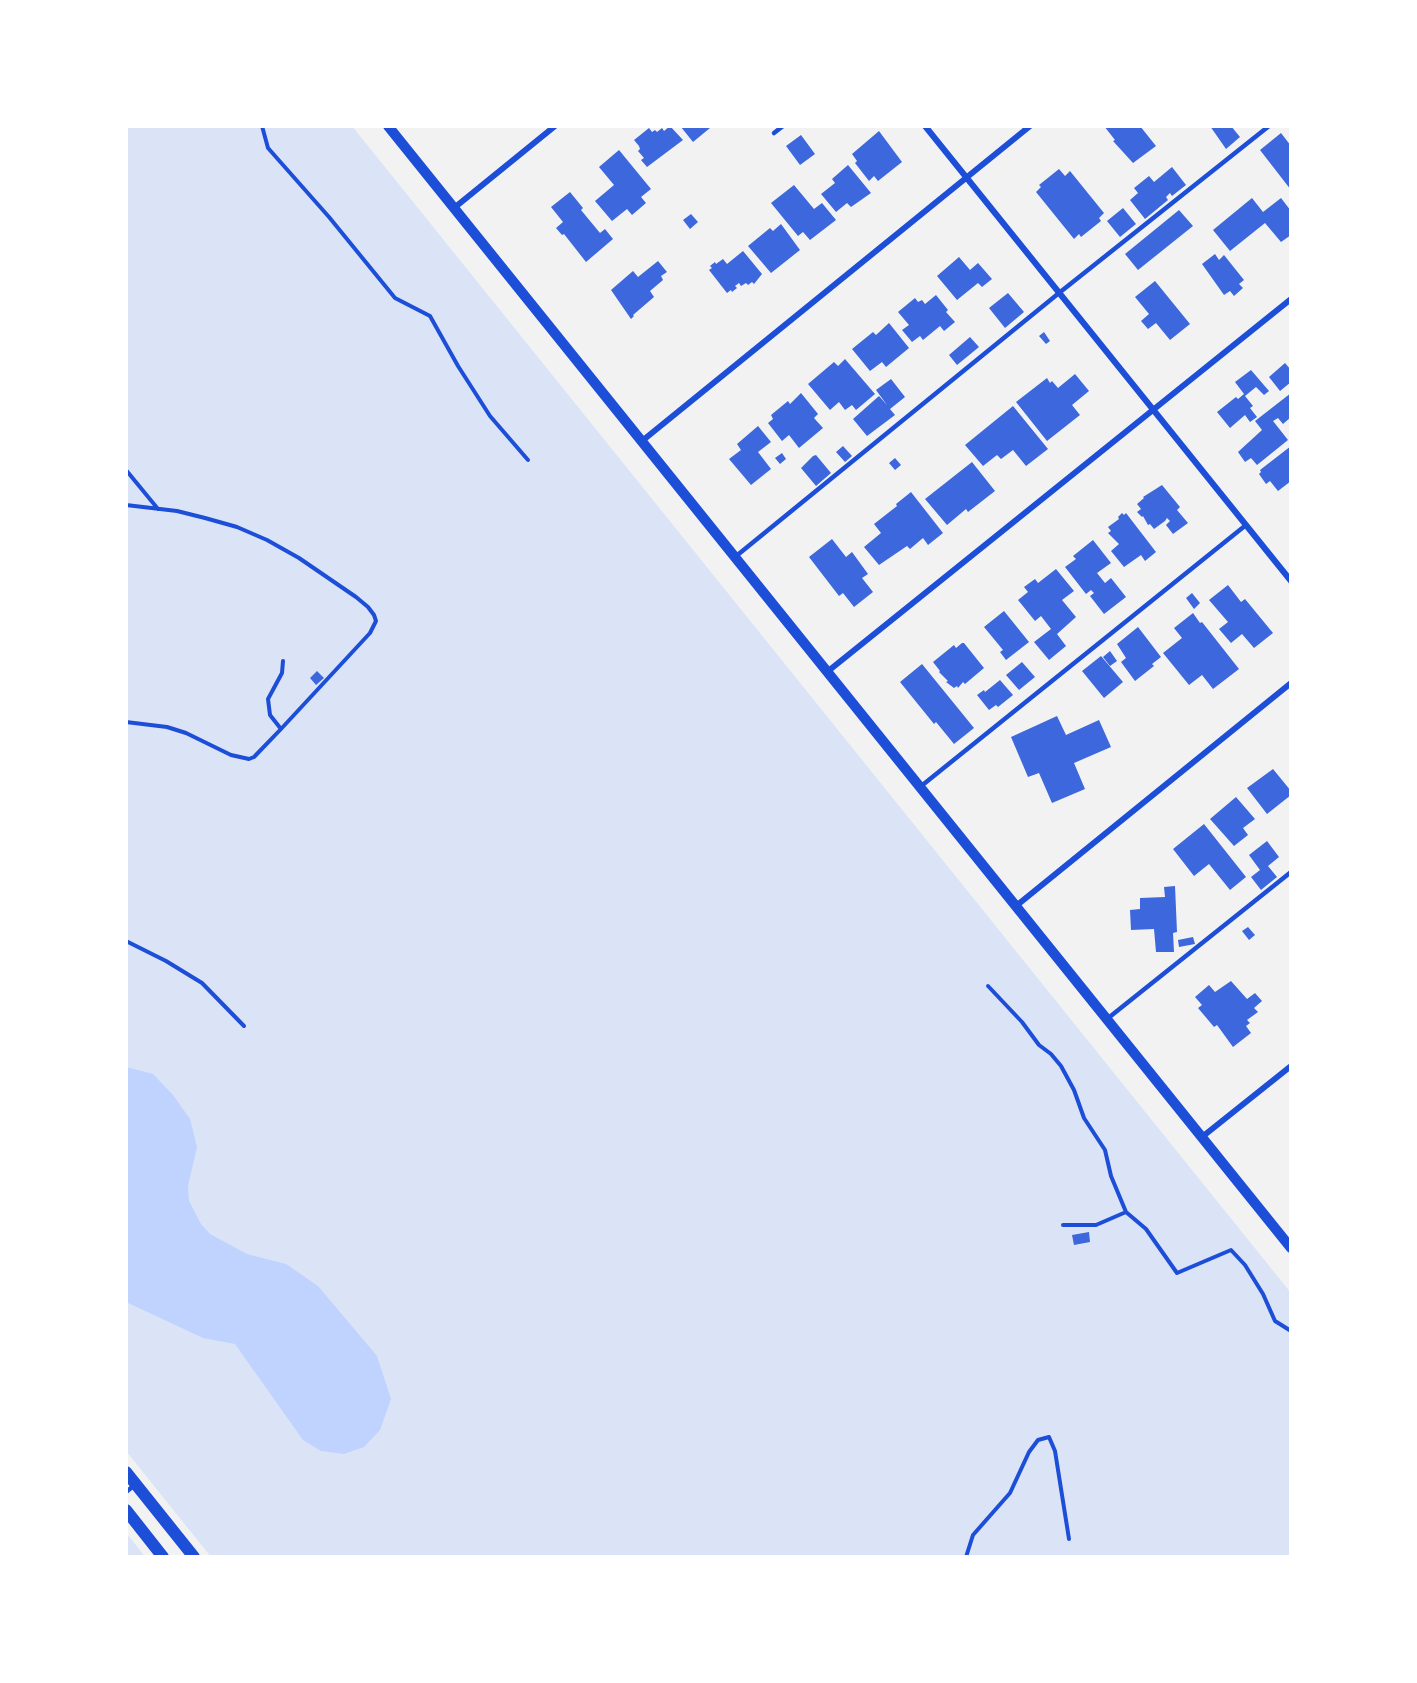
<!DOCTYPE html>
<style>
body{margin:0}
#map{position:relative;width:1417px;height:1683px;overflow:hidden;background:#f2f2f2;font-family:"PT Sans Narrow",sans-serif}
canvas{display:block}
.frame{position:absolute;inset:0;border:128px solid #fff;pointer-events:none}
</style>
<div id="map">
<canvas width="1417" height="1683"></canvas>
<div class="frame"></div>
</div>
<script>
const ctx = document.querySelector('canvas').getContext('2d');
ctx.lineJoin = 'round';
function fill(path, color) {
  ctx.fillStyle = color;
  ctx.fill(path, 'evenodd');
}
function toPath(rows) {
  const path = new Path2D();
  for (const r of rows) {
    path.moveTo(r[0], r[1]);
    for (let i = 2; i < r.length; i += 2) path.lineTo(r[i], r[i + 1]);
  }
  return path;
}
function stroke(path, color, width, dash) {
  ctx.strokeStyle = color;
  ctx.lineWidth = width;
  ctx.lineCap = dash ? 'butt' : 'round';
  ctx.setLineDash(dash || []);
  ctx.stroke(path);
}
fill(toPath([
 [126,126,352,126,1291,1293,1291,1557,211,1557,126,1451],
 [126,1533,136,1545,145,1557,126,1557]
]), '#dbe4f7');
fill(toPath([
 [126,1067,153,1074,173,1095,190,1119,197,1147,188,1186,189,1201,201,1224,210,1234,247,1254,286,1264,318,1286,377,1356,391,1399,380,1430,364,1447,344,1454,321,1451,303,1440,235,1344,203,1338,126,1302]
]), '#bfd3fe');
fill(toPath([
 [670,126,683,140,647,167,641,160,644,158,638,151,640,149,639,146,634,140,649,128,652,132,655,130,657,132,662,128,664,131],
 [683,126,709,126,710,128,693,142,681,127],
 [1104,126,1140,126,1156,146,1133,163,1113,141,1115,140],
 [1210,126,1231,126,1240,137,1226,149],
 [879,131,902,162,878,181,874,176,869,181,855,163,857,161,852,154],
 [1281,133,1291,146,1291,190,1260,150],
 [801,135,815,154,800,165,786,146],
 [619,150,651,189,641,197,646,203,632,215,627,209,612,221,595,201,614,185,599,167],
 [848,165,871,193,851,207,847,203,836,212,821,194,835,183,832,179],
 [1172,167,1186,185,1172,196,1170,193,1166,197,1168,200,1145,219,1130,200,1138,193,1134,188,1149,176,1154,182],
 [1059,169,1065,176,1070,171,1104,213,1099,218,1101,221,1081,237,1079,234,1074,239,1036,192,1041,187,1039,185],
 [794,185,814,209,822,203,836,220,810,240,803,232,798,236,771,203],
 [570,192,583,208,581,210,600,233,605,229,613,239,586,262,564,234,562,235,556,228,563,222,551,207],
 [1252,198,1263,212,1281,198,1291,211,1291,235,1281,242,1265,223,1230,251,1213,230],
 [1123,208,1136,224,1120,237,1107,221],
 [1179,210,1193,226,1138,270,1125,254],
 [691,214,698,222,690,229,683,220],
 [781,224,800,250,771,273,748,246,770,228,773,231],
 [743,251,762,274,754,284,752,282,748,285,746,283,741,286,739,283,735,286,737,288,732,292,731,290,727,293,709,270,712,268,710,266,715,262,716,264,723,259,727,264],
 [1215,254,1219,260,1224,255,1244,280,1239,284,1243,288,1234,296,1230,291,1224,295,1202,264],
 [959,257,970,270,978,263,992,279,982,287,978,283,957,300,937,276],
 [658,261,667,272,661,276,663,280,650,291,654,297,633,315,634,316,631,319,611,290,633,271,638,277],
 [1155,281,1190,324,1170,340,1156,323,1148,329,1141,321,1149,314,1135,297],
 [1008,293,1024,312,1005,328,989,308],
 [936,295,948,310,946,312,955,322,944,331,940,326,923,340,920,336,912,342,902,330,909,325,898,312,915,298,918,302,922,300,925,304],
 [889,323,909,348,886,367,882,362,870,371,852,349,873,332,876,335],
 [1044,332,1050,341,1046,344,1039,336],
 [970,337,979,347,957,365,949,355],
 [845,359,875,394,856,410,852,405,845,410,839,402,830,410,808,384,834,362,838,366],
 [1285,363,1291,370,1291,382,1280,391,1269,377],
 [1251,370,1269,391,1264,395,1256,387,1245,396,1253,406,1250,408,1257,417,1250,422,1245,415,1230,428,1217,412,1236,397,1238,399,1244,394,1235,382],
 [1075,374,1089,391,1072,405,1080,415,1047,441,1016,402,1047,378,1050,383,1052,381,1058,388],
 [891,379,905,397,890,409,895,415,867,436,853,419,879,396,887,405,876,390],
 [801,393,818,414,814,418,823,428,799,448,789,435,782,441,768,423,773,419,771,415,788,401,790,404],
 [1291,393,1291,417,1283,424,1278,418,1273,421,1288,440,1257,465,1251,458,1245,462,1238,452,1262,430,1255,421],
 [1013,406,1048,449,1026,466,1013,450,1001,459,997,455,983,466,965,445],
 [758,426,771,442,758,452,771,469,751,485,729,459,741,450,737,444],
 [843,446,852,456,845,462,836,452],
 [1291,446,1291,481,1278,491,1270,481,1266,484,1259,474,1261,472,1260,470],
 [782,453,786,459,780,464,775,458],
 [816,455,831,473,816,486,801,468,813,456],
 [895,458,901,465,895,470,889,463],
 [972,462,995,491,968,512,966,509,947,525,925,499],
 [1162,485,1180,507,1177,510,1188,523,1173,534,1166,525,1170,521,1167,518,1165,521,1154,529,1150,524,1148,525,1143,516,1142,517,1137,512,1141,509,1137,504,1144,498,1143,497],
 [911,492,943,533,928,545,923,538,910,549,907,546,879,565,864,547,881,533,874,524,897,506,896,504],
 [1122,513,1124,515,1126,513,1156,552,1145,561,1141,555,1124,567,1111,551,1119,544,1108,533,1111,531,1108,527,1119,519,1118,517],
 [832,539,846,557,852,552,868,574,862,578,873,592,854,607,843,593,839,596,809,557],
 [1093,540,1111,563,1097,573,1105,583,1111,578,1126,597,1104,614,1090,596,1094,593,1091,590,1086,594,1065,567,1076,559,1073,556],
 [1056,569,1074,591,1062,600,1076,617,1057,634,1066,646,1049,660,1034,642,1051,629,1041,616,1035,621,1018,600,1028,592,1024,587,1035,579,1038,583],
 [1228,585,1241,602,1245,599,1273,633,1254,648,1242,634,1231,643,1219,629,1228,622,1209,600],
 [1192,593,1200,603,1194,609,1186,598],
 [1004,611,1029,642,1006,660,1000,652,1003,650,984,627],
 [1193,613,1200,623,1202,622,1239,669,1213,689,1202,675,1189,685,1163,653,1182,638,1174,628],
 [1138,627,1161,657,1152,664,1154,666,1135,681,1121,662,1126,658,1117,644],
 [962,643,964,643,984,668,965,684,963,682,958,688,957,686,954,688,946,682,948,681,939,672,940,671,933,662,954,645,956,648],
 [1110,651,1117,661,1110,666,1103,657],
 [1101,656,1123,682,1104,698,1082,671],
 [1022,662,1035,677,1019,690,1006,675],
 [922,664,974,728,954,744,936,722,934,724,900,682],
 [317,671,324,678,316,685,310,678],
 [1000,680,1013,695,998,707,996,705,989,710,977,695,984,690,985,692],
 [1057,716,1066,735,1099,720,1111,747,1074,763,1085,789,1052,803,1039,773,1028,777,1011,737],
 [1273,769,1291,791,1291,795,1267,814,1247,788],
 [1236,797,1255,819,1243,828,1248,835,1234,846,1210,819],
 [1204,824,1246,877,1230,890,1209,864,1194,876,1173,849],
 [1267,841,1279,857,1268,866,1277,877,1261,890,1251,877,1260,870,1249,855],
 [1175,886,1177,932,1173,933,1174,952,1156,952,1154,929,1131,930,1130,910,1140,909,1140,898,1165,897,1164,887],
 [1248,927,1255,935,1249,940,1242,931],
 [1193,937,1195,944,1179,947,1178,940],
 [1231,981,1247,999,1255,993,1262,1001,1254,1008,1258,1012,1247,1020,1250,1023,1246,1026,1251,1033,1233,1047,1217,1025,1214,1027,1198,1008,1202,1005,1195,997,1209,985,1215,992],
 [1089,1232,1090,1242,1074,1245,1072,1235]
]), '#3d67dc');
stroke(toPath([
 [262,126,268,148,329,217,395,298,430,316,458,366,490,416,528,460],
 [126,470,158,509],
 [126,505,177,511,205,518,237,527,267,540,299,558,356,597,368,607,374,615,376,621,370,633,281,729,254,757,249,759,231,755,186,733,167,727,126,722],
 [281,729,270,715,268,699,282,673,283,661],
 [126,941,166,961,202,983,244,1026],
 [988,986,1022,1022,1039,1045,1051,1054,1061,1066,1074,1090,1084,1118,1105,1150,1111,1176,1126,1212,1146,1229,1177,1273,1231,1250,1245,1265,1263,1294,1275,1321,1291,1331],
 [1063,1225,1096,1225,1126,1212],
 [966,1557,973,1535,1010,1493,1029,1452,1038,1440,1049,1437,1055,1451,1069,1539]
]), '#1d4ed8', 4);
stroke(toPath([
 [774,133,783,126],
 [735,557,1059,293,1269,126],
 [920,787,1246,525],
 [1107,1019,1291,872],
 [126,1492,136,1484]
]), '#1d4ed8', 4.5);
stroke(toPath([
 [925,126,1291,581],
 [454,208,555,126],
 [642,441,1030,126],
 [827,672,1291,299],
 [1016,906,1291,683],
 [1202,1137,1291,1066]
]), '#1d4ed8', 6);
stroke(toPath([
 [388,126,1291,1248]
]), '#1d4ed8', 10);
stroke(toPath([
 [126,1472,194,1557],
 [126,1510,163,1557]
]), '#1d4ed8', 12);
</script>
